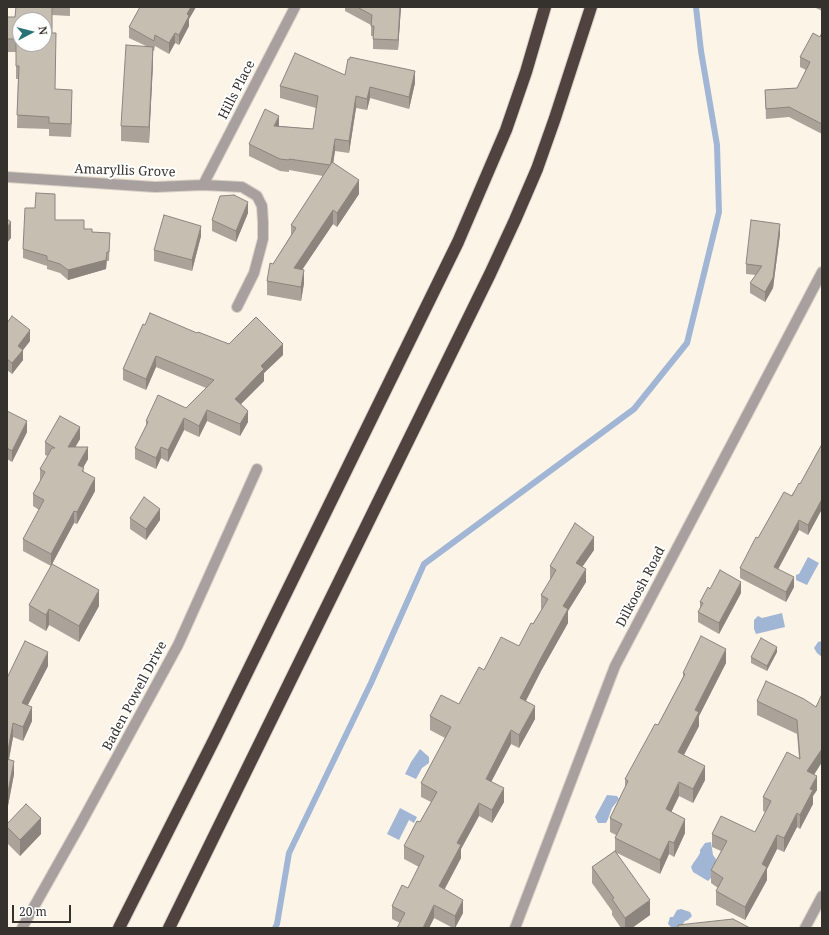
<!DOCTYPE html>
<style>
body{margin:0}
#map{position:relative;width:829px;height:935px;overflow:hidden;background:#fdf4e8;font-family:"Noto Serif",serif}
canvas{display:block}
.frame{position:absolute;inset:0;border:8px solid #35312d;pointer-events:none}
.north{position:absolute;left:12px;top:12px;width:40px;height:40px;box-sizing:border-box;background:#fff;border:1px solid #aeadab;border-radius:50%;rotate:83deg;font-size:11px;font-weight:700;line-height:16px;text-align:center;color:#35312d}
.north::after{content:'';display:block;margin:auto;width:14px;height:18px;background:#287376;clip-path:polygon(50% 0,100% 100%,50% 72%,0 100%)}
.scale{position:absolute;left:12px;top:905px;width:59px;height:18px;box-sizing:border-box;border:2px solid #35312d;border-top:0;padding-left:5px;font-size:12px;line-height:14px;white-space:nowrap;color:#35312d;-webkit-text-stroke:3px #fff;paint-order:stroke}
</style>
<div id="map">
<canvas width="829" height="935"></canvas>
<div class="frame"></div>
<div class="north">N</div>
<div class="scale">20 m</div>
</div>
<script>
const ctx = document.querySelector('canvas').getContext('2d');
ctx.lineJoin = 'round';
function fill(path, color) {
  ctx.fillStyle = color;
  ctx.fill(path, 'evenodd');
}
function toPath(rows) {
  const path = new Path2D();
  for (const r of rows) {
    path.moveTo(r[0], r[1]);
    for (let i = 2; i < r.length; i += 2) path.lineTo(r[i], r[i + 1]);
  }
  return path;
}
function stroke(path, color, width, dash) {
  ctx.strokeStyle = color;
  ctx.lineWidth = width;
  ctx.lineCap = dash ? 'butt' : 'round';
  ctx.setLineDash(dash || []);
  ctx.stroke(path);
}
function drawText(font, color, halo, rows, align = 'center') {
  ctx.font = font + ' "Noto Serif",serif';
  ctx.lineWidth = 4;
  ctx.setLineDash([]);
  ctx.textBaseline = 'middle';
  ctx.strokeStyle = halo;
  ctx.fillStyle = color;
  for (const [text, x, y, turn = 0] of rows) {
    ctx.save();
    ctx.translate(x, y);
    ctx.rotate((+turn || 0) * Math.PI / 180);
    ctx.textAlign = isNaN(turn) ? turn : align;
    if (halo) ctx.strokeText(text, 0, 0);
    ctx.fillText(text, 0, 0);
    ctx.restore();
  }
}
fill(toPath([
 [808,557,819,563,807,585,796,580,796,575,799,574],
 [782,613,785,627,756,634,754,629,754,620,758,616,762,618],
 [822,641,822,657,817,653,814,648,818,642],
 [420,749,429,757,429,763,422,768,416,779,405,774,411,762],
 [607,795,617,796,619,799,612,808,608,819,606,823,598,823,595,817],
 [400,808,417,817,414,823,409,820,399,840,387,834],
 [711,842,713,855,716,859,715,863,711,869,712,877,708,881,693,872,691,867,694,862,697,858,700,853,700,850,705,843],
 [681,909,690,912,692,916,688,920,685,921,681,927,672,928,668,924,670,917,673,917,677,910]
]), '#a1b5d4');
stroke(toPath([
 [275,928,277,924,289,853,371,683,424,564,634,409,687,343,719,212,717,145,701,51,696,7]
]), '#a1b5d4', 6);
const minor = toPath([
 [7,177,155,187,203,185,242,187,257,196,262,206,263,222,263,239,254,273,237,307],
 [203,185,295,7],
 [22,928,80,825,178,645,257,469],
 [515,928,615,666,822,272],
 [805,928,822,896]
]);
const highway = toPath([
 [119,928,215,738,458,242,506,130,526,72,545,7],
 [169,928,490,274,515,220,537,169,555,118,591,7]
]);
stroke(minor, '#d9d1c6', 12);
stroke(highway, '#d9d1c6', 14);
stroke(minor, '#a7a09e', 10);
stroke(highway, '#4f423f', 12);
fill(toPath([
 [16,7,70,7,70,16,52,15,52,33,55,89,72,103,71,137,49,136,49,129,17,128,18,79,16,79,16,52,7,52,7,17,15,17],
 [140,7,196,7,189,19,189,26,179,45,175,43,169,54,155,46,154,51,153,51,153,63,149,143,121,141,121,126,146,46,129,38,129,27],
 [345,7,401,7,398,50,373,49,373,36,371,36,371,25,345,11],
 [814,7,822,7,822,11],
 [822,32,822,134,789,117,766,119,765,90,797,88,806,70,800,67,800,57,820,37],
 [345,75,415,83,409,109,370,98,367,110,356,108,349,153,335,151,333,163,359,194,337,227,333,224,302,269,304,283,301,301,267,295,267,281,273,264,291,235,291,225,323,176,289,170,289,172,280,171,249,156,249,144,279,126,313,129,316,108,280,98,280,86],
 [248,213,236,242,212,231,212,220],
 [55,220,92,232,110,233,109,261,107,261,106,269,68,280,60,273,47,269,47,266,23,258,23,249],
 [780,234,773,288,765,302,750,293,750,283,756,275,746,274,746,264],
 [201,236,192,271,154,261,154,250],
 [7,323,30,341,23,350,23,360,12,374,7,370],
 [145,325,197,333,229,344,283,355,264,373,264,381,241,404,248,422,240,436,207,421,199,437,184,430,168,462,161,458,156,469,135,459,135,448,146,426,146,421,186,408,206,388,156,367,146,390,123,380,123,369],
 [7,411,27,432,12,462,7,459],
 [80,439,75,447,88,459,83,468,84,472,95,491,77,524,74,523,51,566,23,551,23,539,39,510,33,506,33,494,40,481,40,469,48,456,45,455,45,442],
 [822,444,822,509,808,535,799,530,778,569,794,587,786,602,740,578,740,568,758,538,800,484],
 [130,518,160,520,146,540,130,529],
 [594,550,582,567,586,582,568,611,568,623,541,671,526,701,535,719,519,748,511,744,491,781,504,802,492,823,479,816,461,849,461,858,444,889,463,913,455,928,453,928,434,918,429,928,397,928,400,923,392,919,392,906,408,888,419,867,404,859,404,846,420,822,431,802,421,797,421,783,445,738,430,730,430,716,459,704,484,670,519,646,542,609,541,609,541,595,551,580,550,579,550,566],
 [741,593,719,634,698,622,698,612,700,608,700,602],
 [29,605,99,606,79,642,49,625,46,631,29,621],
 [777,652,767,671,751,663,751,657],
 [726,663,699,716,699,726,684,755,705,780,693,803,679,796,671,812,685,833,674,857,669,854,660,874,617,853,650,915,632,928,621,928,612,915,612,911,592,883,592,867,615,851,615,838,616,835,610,832,610,818,625,788,625,779,658,725,683,677,683,673],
 [48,666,28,705,32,721,23,741,13,737,9,760,14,774,7,811,7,678],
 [822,694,822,762,814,775,817,790,813,796,813,804,800,829,797,827,784,852,777,849,767,869,767,880,745,920,716,905,716,891,718,888,711,883,711,870,721,851,712,847,712,834,755,832,765,812,763,811,763,797,799,758,797,734,757,715,757,701,816,707],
 [7,824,41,834,20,856,7,843]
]), '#aba399');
fill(toPath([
 [191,7,196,7,189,19,189,26,179,45,179,35,187,14],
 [400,7,401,7,398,50,398,40],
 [175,33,175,43,169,54,169,43],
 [153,47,153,63,149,143,149,127],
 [415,71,415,83,409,109,409,97],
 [370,87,370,98,367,110,367,99],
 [72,90,72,103,71,137,71,124],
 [356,96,356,108,349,153,349,141],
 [279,116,279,128,274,126],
 [335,139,335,151,331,177,331,165],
 [359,180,359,194,337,227,337,213],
 [248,202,248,213,236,242,236,231],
 [333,210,333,224,294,282,294,268],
 [11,222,11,238,7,243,7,227],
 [780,224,780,234,773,288,765,302,765,292],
 [201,226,201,236,192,271,192,260],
 [107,252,106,269,68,280,68,270],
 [304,270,304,283,301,301,301,287],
 [30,330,30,341,23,350,23,360,12,374,12,363,18,346],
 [283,344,283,355,264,373,264,381,235,410,235,399,261,366],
 [156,356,156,367,146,390,146,379],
 [207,410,207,421,199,437,199,426],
 [248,411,248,422,240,436,240,424],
 [184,418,184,430,168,462,168,450],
 [27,421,27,432,12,462,12,451],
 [80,427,80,439,68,460,68,447],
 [88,447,88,459,78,477,78,465],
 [161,447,161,458,156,469,156,458],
 [95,478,95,491,77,524,77,512],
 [822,499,822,509,808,535,808,525],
 [160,509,160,520,146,540,146,529],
 [74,511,74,523,51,566,51,554],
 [799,520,799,530,774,577,774,567],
 [594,537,594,550,576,576,576,563],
 [586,569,586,582,568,611,568,623,541,671,520,712,520,698,563,606],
 [794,577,794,587,786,602,786,592],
 [741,582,741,593,719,634,719,623],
 [99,590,99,606,79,642,79,626],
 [49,609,49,625,46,631,46,615],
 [777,647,777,652,767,671,767,666],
 [726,649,726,663,699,716,699,726,678,766,678,752,695,710],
 [48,652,48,666,22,716,22,703],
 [535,706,535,719,519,748,519,735],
 [32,707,32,721,23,741,23,727],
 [13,723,13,737,7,769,7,756],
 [511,730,511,744,486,792,486,779],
 [822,749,822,762,807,785,807,771],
 [14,761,14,774,7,811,7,797],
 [705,766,705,780,693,803,693,789],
 [817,776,817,790,813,796,813,804,800,829,800,815,810,789],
 [679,782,679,796,666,823,666,809],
 [504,788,504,802,492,823,492,810],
 [479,803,479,816,461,849,461,858,439,900,439,886,457,843],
 [797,813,797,827,784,852,784,838],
 [41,818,41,834,20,856,20,840],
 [685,819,685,833,674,857,674,843],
 [777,835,777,849,767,869,767,880,745,920,745,907,762,864],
 [669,841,669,854,660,874,660,860],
 [463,900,463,913,455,928,455,916],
 [650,900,650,915,632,928,625,928,625,918],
 [434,905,434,918,429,928,423,928]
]), '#8b857d');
const building = toPath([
 [16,7,52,7,52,33,56,33,55,89,72,90,71,124,49,123,49,117,17,115,19,66,16,66,16,39,7,39,7,17,15,17,16,7],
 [20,20,44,20,44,44,20,44,20,20],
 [140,7,191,7,187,14,189,16,179,35,175,33,169,43,155,35,154,41,129,27,140,7],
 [357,7,400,7,398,40,373,39,374,26,371,26,372,15,357,7],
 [822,32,822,124,789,107,766,109,765,90,797,88,810,62,800,57,813,33,820,37,822,32],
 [126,45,153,47,149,127,121,126,126,45],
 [295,53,345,75,348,59,350,59,350,57,415,71,409,97,370,87,367,99,356,96,349,141,335,139,331,163,330,165,289,159,289,160,280,159,249,144,265,109,279,116,274,126,313,129,318,96,280,86,295,53],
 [332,162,359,180,337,213,333,210,294,268,304,270,301,287,267,281,270,263,273,264,296,228,291,225,332,162],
 [36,193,55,194,55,220,84,220,84,229,92,229,92,232,110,233,109,252,107,252,106,260,68,270,60,264,47,260,47,256,23,249,25,208,35,208,36,193],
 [234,195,248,202,236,231,212,220,220,196,234,195],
 [164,215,201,226,192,260,154,250,164,215],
 [7,219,11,222,7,227,7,219],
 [751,220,780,224,773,278,765,292,750,283,762,266,746,264,751,220],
 [150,313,197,333,198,332,229,344,256,317,283,344,261,366,264,369,235,399,248,411,240,424,207,410,199,426,184,418,168,450,161,447,156,458,135,448,148,422,146,421,158,395,186,408,214,380,156,356,146,379,123,369,143,324,145,325,150,313],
 [12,316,30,330,18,346,23,350,12,363,7,359,7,323,12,316],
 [7,411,27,421,12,451,7,448,7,411],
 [60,416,80,427,68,447,88,447,78,465,84,468,82,471,95,478,77,512,74,511,51,554,23,539,44,500,33,494,45,472,40,469,52,448,55,448,45,442,60,416],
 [822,444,822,499,808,525,799,520,774,567,794,577,786,592,740,568,756,537,758,538,784,492,792,496,799,483,800,484,822,444],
 [144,497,160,509,146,529,130,518,144,497],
 [575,523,594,537,576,563,586,569,563,606,568,609,541,658,520,698,535,706,519,735,511,730,486,779,504,788,492,810,479,803,457,843,461,845,439,886,463,900,455,916,434,905,423,928,397,928,405,913,392,906,402,885,408,888,424,856,404,846,417,821,420,822,437,792,421,783,451,727,430,716,441,695,459,704,479,667,484,670,501,637,519,646,531,623,533,624,548,599,541,595,556,570,550,566,575,523],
 [52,564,99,590,79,626,49,609,46,615,29,605,52,564],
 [720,570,741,582,719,623,698,612,703,603,700,602,708,587,710,589,720,570],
 [701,636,726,649,695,710,699,712,678,752,705,766,693,789,679,782,666,809,685,819,674,843,669,841,660,860,615,838,622,824,610,818,628,781,625,779,655,724,658,725,685,674,683,673,701,636],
 [761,638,777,647,767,666,751,657,761,638],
 [25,641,48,652,22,703,32,707,23,727,13,723,7,756,7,678,25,641],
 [766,681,804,699,816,707,822,694,822,749,807,771,817,776,810,789,813,790,800,815,797,813,784,838,777,835,762,864,767,867,745,907,716,891,723,878,711,870,727,841,712,834,721,816,755,832,771,801,763,797,787,752,800,759,797,720,757,701,766,681],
 [7,759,14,761,7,797,7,759],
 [26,804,41,818,20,840,7,827,7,824,26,804],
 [615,851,650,900,625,918,612,899,614,898,592,867,615,851],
 [733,919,750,928,678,928,678,925,733,919]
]);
fill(building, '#c7beb2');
stroke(building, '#8b857d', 1);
drawText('13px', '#35312d', '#fff', [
 ["Hills Place",237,90,-63],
 ["Amaryllis Grove",125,171,2],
 ["Dilkoosh Road",641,587,-62],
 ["Baden Powell Drive",135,696,-62]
]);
</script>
